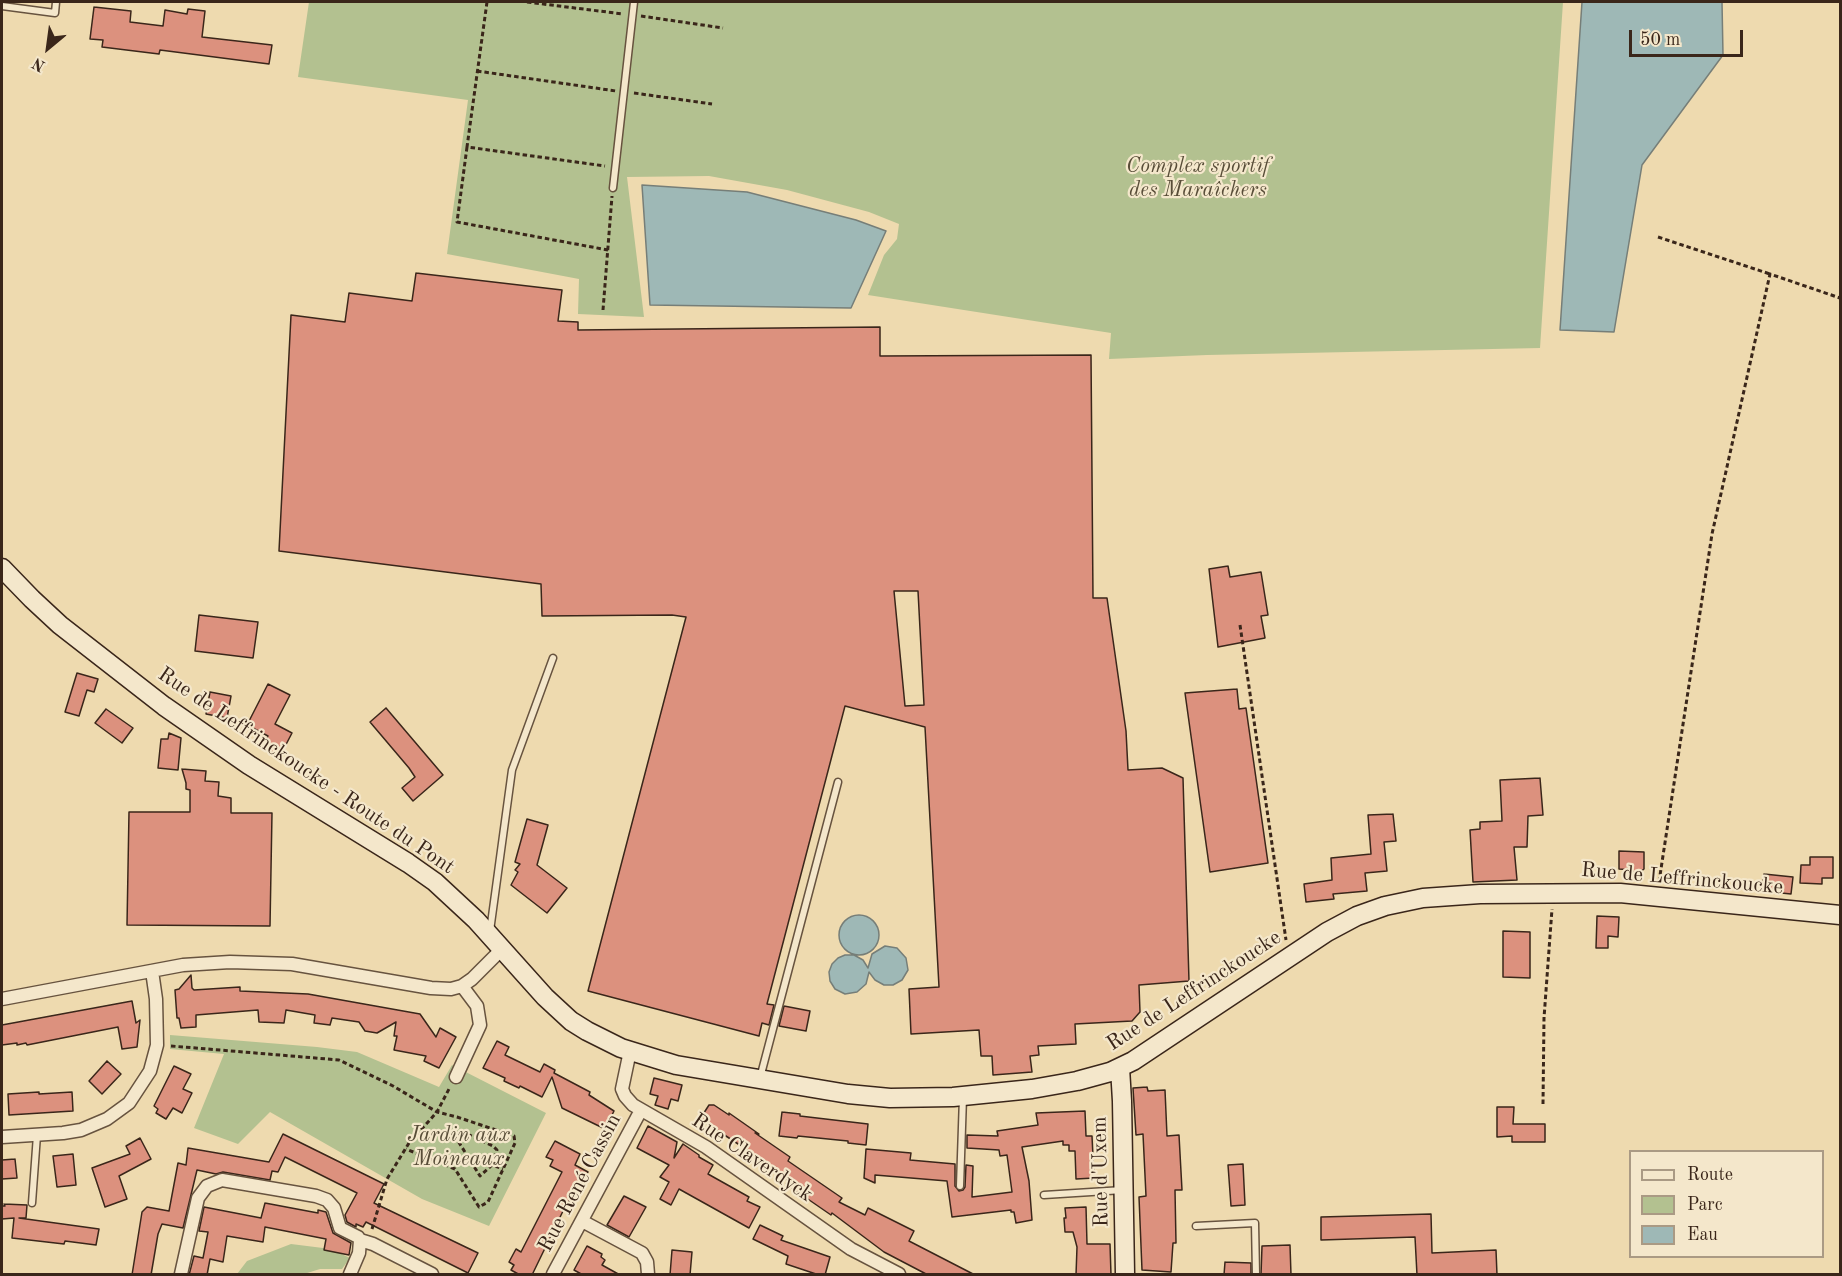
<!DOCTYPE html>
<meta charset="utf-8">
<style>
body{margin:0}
#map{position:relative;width:1842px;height:1276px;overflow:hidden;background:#eedaaf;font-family:"Old Standard TT",serif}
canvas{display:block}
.frame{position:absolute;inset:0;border:3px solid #3a261a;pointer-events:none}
.legend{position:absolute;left:1629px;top:1150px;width:195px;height:108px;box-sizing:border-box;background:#f4e7cb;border:2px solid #aa9a84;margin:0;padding:8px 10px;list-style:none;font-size:18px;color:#3a261a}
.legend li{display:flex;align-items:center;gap:12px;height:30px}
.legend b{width:30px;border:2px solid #aa9a84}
.north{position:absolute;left:18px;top:18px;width:60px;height:60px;-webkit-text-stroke:4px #f4e7cb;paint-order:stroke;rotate:209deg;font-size:16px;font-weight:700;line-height:24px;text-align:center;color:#3a261a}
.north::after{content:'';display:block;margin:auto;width:21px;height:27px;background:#3a261a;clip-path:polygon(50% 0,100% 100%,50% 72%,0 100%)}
.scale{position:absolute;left:1629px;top:30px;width:114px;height:27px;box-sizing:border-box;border:3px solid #3a261a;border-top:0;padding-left:8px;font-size:18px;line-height:21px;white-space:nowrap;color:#3a261a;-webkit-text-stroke:4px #f4e7cb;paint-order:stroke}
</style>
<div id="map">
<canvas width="1842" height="1276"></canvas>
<div class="frame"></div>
<ul class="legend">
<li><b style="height:8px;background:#f4e7cb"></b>Route</li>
<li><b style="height:16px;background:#b3c190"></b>Parc</li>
<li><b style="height:16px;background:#9eb8b6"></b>Eau</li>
</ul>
<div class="north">N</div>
<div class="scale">50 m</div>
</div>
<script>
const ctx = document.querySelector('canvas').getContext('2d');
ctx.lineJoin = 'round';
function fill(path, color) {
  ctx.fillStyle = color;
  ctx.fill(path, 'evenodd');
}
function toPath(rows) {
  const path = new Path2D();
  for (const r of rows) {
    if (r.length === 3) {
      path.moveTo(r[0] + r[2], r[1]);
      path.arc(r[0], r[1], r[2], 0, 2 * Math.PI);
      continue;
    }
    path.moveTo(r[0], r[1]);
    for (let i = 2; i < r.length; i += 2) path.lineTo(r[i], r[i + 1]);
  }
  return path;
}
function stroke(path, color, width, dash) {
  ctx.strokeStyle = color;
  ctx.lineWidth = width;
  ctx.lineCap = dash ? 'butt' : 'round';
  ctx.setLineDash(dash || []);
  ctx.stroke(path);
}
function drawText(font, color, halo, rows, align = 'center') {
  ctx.font = font + ' "Old Standard TT",serif';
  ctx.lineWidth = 4.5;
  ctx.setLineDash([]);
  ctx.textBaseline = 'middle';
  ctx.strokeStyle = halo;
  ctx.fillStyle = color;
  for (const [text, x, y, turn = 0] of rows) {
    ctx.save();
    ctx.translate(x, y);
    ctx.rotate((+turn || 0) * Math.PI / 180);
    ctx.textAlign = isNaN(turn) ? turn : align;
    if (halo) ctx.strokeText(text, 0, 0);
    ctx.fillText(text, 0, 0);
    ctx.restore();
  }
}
fill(toPath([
 [309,2,1563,2,1540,348,1207,355,1109,359,1111,333,868,295,884,255,897,239,899,224,869,212,787,190,709,176,627,177,644,317,578,314,579,279,447,254,468,100,298,77],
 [170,1035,317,1047,357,1052,439,1087,452,1065,546,1113,489,1226,422,1199,270,1112,238,1144,194,1128,224,1054,170,1049],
 [291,1244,331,1249,350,1258,342,1269,320,1269,304,1274,237,1274,247,1261]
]), '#b3c190');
const water = toPath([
 [1582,2,1722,2,1723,55,1642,165,1614,332,1560,330,1582,2],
 [642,185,747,192,856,220,886,231,851,308,650,305,642,185],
 [859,935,20],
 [885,946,897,948,906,958,908,970,902,980,893,985,884,985,875,980,869,972,866,984,857,992,845,994,835,989,830,981,829,972,832,964,838,958,845,955,854,955,863,960,868,968,872,954,885,946]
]);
fill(water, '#9eb8b6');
stroke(water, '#767e78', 1.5);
const building = toPath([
 [94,7,131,11,130,22,163,26,165,10,187,14,188,9,205,11,202,37,272,45,269,64,160,50,159,54,102,47,103,40,90,39,94,7],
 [416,273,562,290,558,321,578,322,578,330,880,327,880,356,1091,355,1093,598,1107,598,1126,731,1128,770,1162,768,1183,778,1189,981,1139,985,1140,1012,1132,1021,1075,1024,1076,1044,1038,1046,1039,1055,1030,1056,1032,1072,993,1075,992,1056,981,1056,979,1030,911,1034,909,989,939,987,925,727,845,706,767,1004,774,1005,769,1025,762,1023,759,1036,588,991,686,617,672,615,542,616,541,584,279,551,291,315,345,322,349,293,412,301,416,273],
 [894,591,918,591,924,705,905,706,894,591],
 [1228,566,1230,577,1261,572,1268,615,1261,616,1265,638,1218,647,1209,569,1228,566],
 [199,615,258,622,253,658,195,651,199,615],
 [77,673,98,679,94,692,87,690,79,716,65,712,77,673],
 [268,684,290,695,275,724,292,733,280,756,262,747,268,736,247,725,268,684],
 [1237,689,1239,709,1246,708,1268,863,1210,872,1185,693,1237,689],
 [210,692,231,696,227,718,206,714,210,692],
 [386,708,443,775,413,801,402,788,415,777,409,768,370,722,386,708],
 [106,709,133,728,122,743,95,723,106,709],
 [169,733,181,738,178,770,158,768,161,739,168,739,169,733],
 [182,769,206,771,205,781,219,782,218,796,231,798,231,813,272,813,270,926,127,925,129,812,190,812,190,790,186,789,186,783,182,769],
 [1540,778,1543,815,1528,816,1527,847,1514,847,1517,880,1473,882,1470,830,1480,829,1480,822,1502,821,1500,780,1540,778],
 [1393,814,1396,841,1384,842,1387,871,1365,873,1367,891,1333,894,1334,899,1306,902,1304,884,1332,880,1331,858,1371,854,1368,815,1393,814],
 [527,819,548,825,537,865,567,888,547,913,511,885,518,872,515,870,520,864,515,862,527,819],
 [1619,851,1644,852,1644,869,1639,873,1633,872,1632,870,1619,869,1619,851],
 [1810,857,1833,857,1833,878,1822,878,1822,884,1800,883,1801,865,1810,865,1810,857],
 [1764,874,1793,877,1791,894,1762,891,1764,874],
 [1597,916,1619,917,1618,937,1608,936,1608,948,1596,948,1597,916],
 [1503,931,1530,932,1530,978,1503,977,1503,931],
 [191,975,192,988,194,990,240,987,240,991,308,994,420,1014,436,1037,440,1028,456,1037,439,1068,424,1061,426,1056,394,1050,397,1036,394,1036,396,1022,377,1033,365,1031,359,1022,332,1018,330,1025,314,1023,315,1015,286,1010,284,1023,259,1022,258,1010,196,1015,196,1027,181,1028,179,1018,177,1018,175,990,179,989,191,975],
 [132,1001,136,1023,140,1020,137,1047,122,1049,118,1027,27,1045,26,1043,17,1045,17,1043,2,1045,2,1025,132,1001],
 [784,1006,810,1011,806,1031,779,1026,784,1006],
 [497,1041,509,1047,505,1055,540,1072,544,1064,555,1070,554,1073,590,1092,589,1095,614,1111,605,1129,562,1108,552,1077,542,1097,520,1086,519,1088,504,1081,505,1078,483,1068,497,1041],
 [107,1061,121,1074,102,1094,89,1081,107,1061],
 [174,1066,191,1074,183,1089,192,1093,182,1113,173,1108,166,1119,156,1113,158,1109,154,1106,174,1066],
 [654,1078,682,1085,678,1101,671,1099,668,1109,655,1105,658,1096,650,1094,654,1078],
 [1147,1087,1148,1091,1165,1090,1167,1136,1179,1135,1182,1190,1175,1190,1176,1243,1173,1243,1171,1272,1142,1270,1139,1197,1146,1196,1143,1134,1136,1135,1133,1088,1147,1087],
 [39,1092,39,1094,72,1092,73,1111,9,1115,8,1094,39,1092],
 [709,1105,714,1105,729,1115,729,1113,759,1134,755,1133,790,1157,788,1161,842,1198,839,1202,865,1215,868,1208,914,1231,909,1241,975,1275,928,1275,884,1252,832,1213,831,1215,786,1184,788,1181,756,1159,758,1157,700,1119,709,1105],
 [1497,1107,1514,1107,1513,1124,1545,1124,1545,1142,1512,1142,1512,1136,1497,1137,1497,1107],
 [1085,1111,1086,1136,1092,1136,1094,1178,1076,1179,1075,1151,1069,1151,1069,1145,1063,1145,1063,1141,1022,1147,1029,1181,1032,1220,1016,1223,1014,1212,1011,1212,1011,1210,952,1217,947,1181,875,1175,875,1183,864,1178,866,1149,911,1153,910,1160,955,1164,955,1186,959,1191,963,1190,965,1187,966,1165,973,1166,972,1197,1012,1192,1007,1155,1000,1156,999,1150,967,1148,967,1135,998,1136,997,1131,1038,1125,1036,1113,1085,1111],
 [782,1112,800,1114,800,1116,868,1124,866,1145,848,1143,848,1141,798,1136,797,1138,779,1136,782,1112],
 [648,1126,677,1142,674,1158,683,1144,699,1155,699,1157,713,1165,708,1174,749,1197,747,1201,760,1207,749,1228,679,1189,671,1205,660,1199,669,1182,660,1177,669,1165,637,1148,648,1126],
 [283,1134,384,1184,374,1203,478,1253,468,1273,366,1222,363,1227,356,1224,356,1227,347,1222,345,1215,357,1193,285,1157,278,1172,272,1171,270,1180,223,1172,216,1174,197,1170,183,1228,162,1224,158,1234,151,1275,132,1275,142,1212,147,1207,169,1211,178,1163,186,1165,188,1148,269,1162,283,1134],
 [140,1138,151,1159,119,1176,127,1199,105,1207,92,1168,130,1154,126,1146,140,1138],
 [555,1141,580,1154,575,1165,588,1172,579,1190,577,1189,564,1209,532,1275,520,1275,511,1270,514,1265,509,1262,516,1249,521,1252,562,1172,550,1166,553,1160,546,1157,555,1141],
 [73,1154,76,1185,57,1187,53,1156,73,1154],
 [15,1159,17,1178,2,1179,2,1160,15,1159],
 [1243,1164,1245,1205,1231,1206,1228,1165,1243,1164],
 [624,1196,646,1207,629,1237,607,1225,624,1196],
 [265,1203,318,1213,318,1210,326,1212,333,1233,351,1243,349,1255,324,1250,326,1239,265,1227,263,1242,227,1236,223,1262,210,1259,207,1275,189,1275,194,1256,203,1258,208,1232,199,1231,204,1207,261,1218,265,1203],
 [4,1204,27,1205,26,1218,19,1218,99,1229,96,1245,65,1241,64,1244,12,1238,14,1218,2,1219,2,1206,5,1206,4,1204],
 [1086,1207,1087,1244,1110,1244,1111,1275,1076,1275,1077,1247,1073,1232,1065,1232,1064,1218,1066,1218,1065,1208,1086,1207],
 [1431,1214,1432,1253,1496,1250,1497,1275,1417,1275,1415,1237,1321,1240,1321,1217,1431,1214],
 [760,1225,783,1236,781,1240,830,1257,825,1275,819,1275,786,1264,788,1256,753,1239,760,1225],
 [1290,1245,1291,1275,1261,1275,1262,1246,1290,1245],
 [587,1246,602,1254,601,1257,605,1260,602,1265,620,1275,583,1275,574,1270,587,1246],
 [672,1250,692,1252,690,1275,670,1275,672,1250],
 [1225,1262,1251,1263,1251,1275,1224,1275,1225,1262]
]);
fill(building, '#dc917e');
stroke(building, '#3a261a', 1.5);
const lane = toPath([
 [2,6,55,13,56,2],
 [613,188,634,2],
 [490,931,512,770,553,658],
 [760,1078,838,782],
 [960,1186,963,1097],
 [1044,1195,1123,1190],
 [32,1203,37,1135],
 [1196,1226,1255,1223,1256,1274]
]);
const street = toPath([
 [2,999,183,965,230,962,292,964,431,988,451,989,462,986,472,979,502,949],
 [630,1051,622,1089,625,1096,633,1105,706,1147,851,1249,899,1274],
 [456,1077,480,1025,477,1006,462,986],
 [2,1137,63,1133,81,1130,107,1119,129,1103,150,1071,157,1045,156,999,152,971],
 [582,1221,642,1253,647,1262,648,1274],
 [360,1240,373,1244,432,1274],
 [181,1274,198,1198,207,1186,222,1180,316,1196,327,1200,334,1208,340,1228,358,1237,360,1240,359,1253,350,1274],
 [553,1274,641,1110]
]);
const secondary = toPath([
 [2,568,32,599,60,625,164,706,249,765,408,863,435,882,476,920,545,997,571,1021,587,1031,621,1048,676,1065,848,1094,890,1098,953,1097,1032,1089,1077,1081,1110,1072,1133,1061,1327,932,1357,916,1385,906,1423,898,1480,894,1620,893,1840,915],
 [1120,1068,1122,1101,1125,1274]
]);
stroke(lane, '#67533f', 9);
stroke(street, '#67533f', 15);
stroke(secondary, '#3a261a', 21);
stroke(toPath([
 [487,2,467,147,605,166],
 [527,2,623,14],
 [641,16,723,28],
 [477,71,616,91],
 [634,93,712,104],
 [467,147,457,222,608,250],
 [1658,237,1770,274],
 [603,310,612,196],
 [1240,625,1286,940],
 [1659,882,1712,534,1770,274,1840,298],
 [171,1046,339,1060,393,1086,437,1112,457,1117,514,1136,515,1143,488,1202,479,1207,455,1169,406,1149],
 [1543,1104,1544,1018,1552,909],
 [492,1165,497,1150,493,1146,463,1132,453,1133,480,1176,492,1165,503,1169],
 [372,1229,387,1179,409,1143,437,1112,450,1087]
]), '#3a261a', 3, [4.5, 3]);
stroke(lane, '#f4e7cb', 6);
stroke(street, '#f4e7cb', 12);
stroke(secondary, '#f4e7cb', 18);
drawText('italic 21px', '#584d38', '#f4e7cb', [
 ["Complex sportif",1198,166],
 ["des Maraîchers",1198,190],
 ["Jardin aux",459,1135],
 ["Moineaux",459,1159]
]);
drawText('21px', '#3a261a', '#f4e7cb', [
 ["Rue de Leffrinckoucke - Route du Pont",306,771,34],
 ["Rue de Leffrinckoucke",1682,879,5],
 ["Rue de Leffrinckoucke",1194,991,-33],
 ["Rue Claverdyck",752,1158,34],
 ["Rue d'Uxem",1101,1172,-91],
 ["Rue René Cassin",580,1183,-62]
]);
</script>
